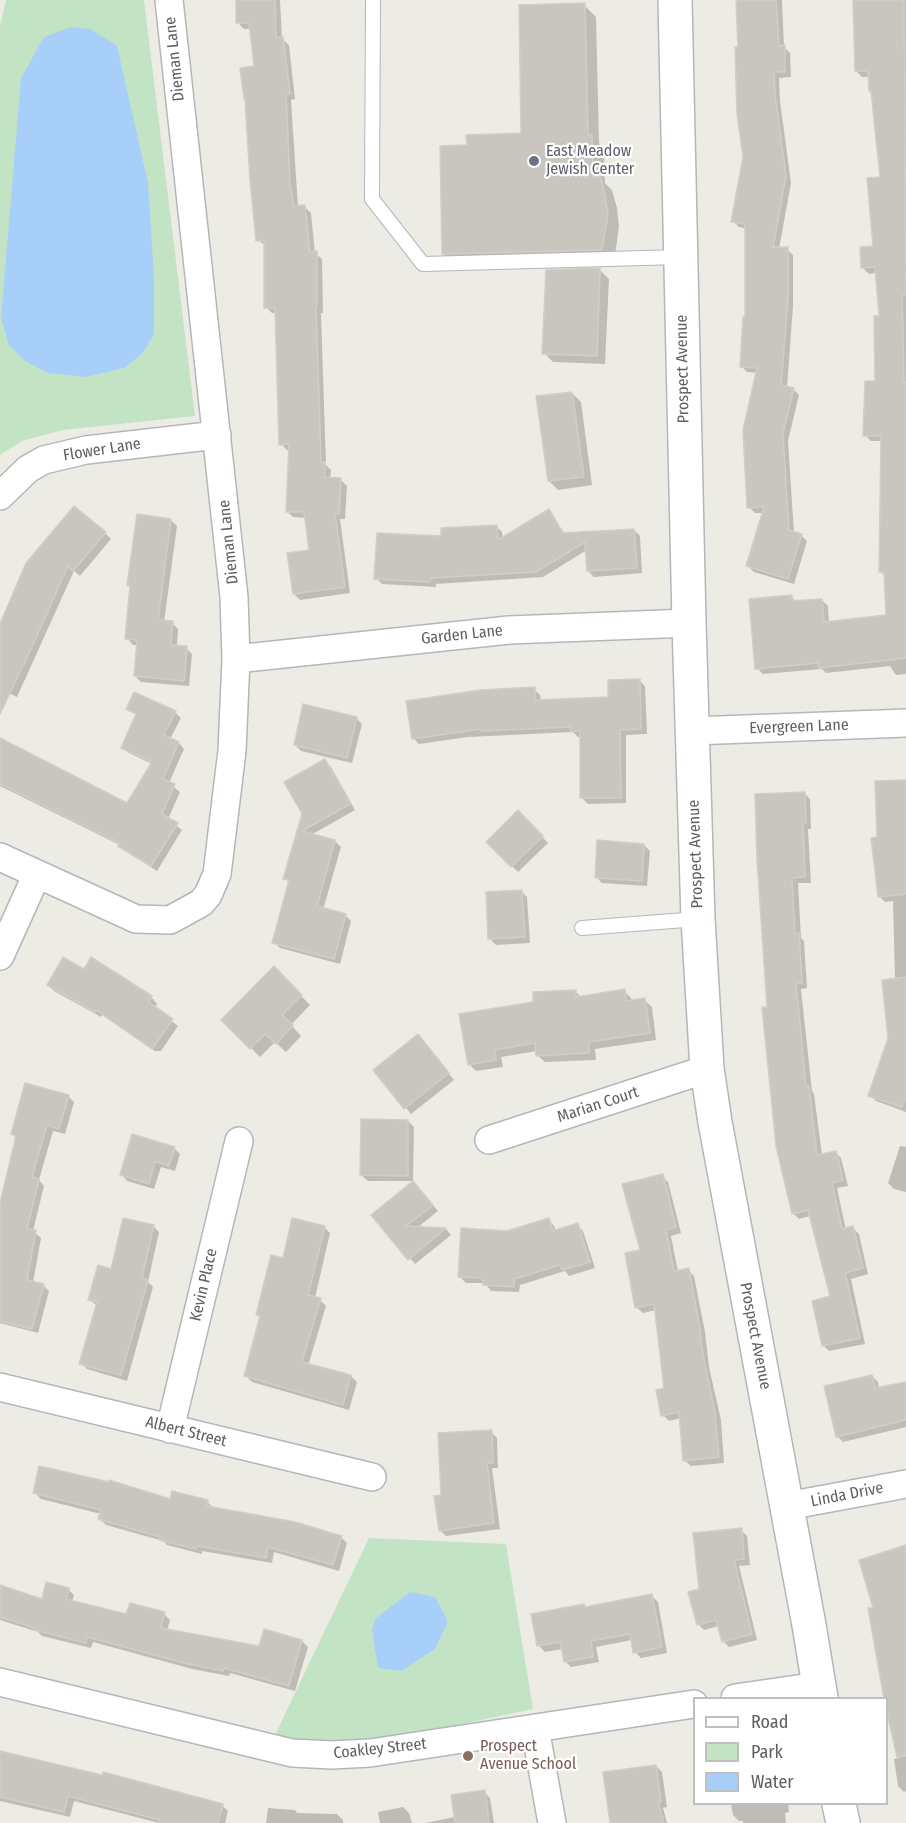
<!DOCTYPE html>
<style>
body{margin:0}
#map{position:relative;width:906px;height:1823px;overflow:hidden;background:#edece4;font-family:"Fira Sans Condensed",sans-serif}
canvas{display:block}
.legend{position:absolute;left:693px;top:1697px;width:195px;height:108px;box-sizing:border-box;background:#fff;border:2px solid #bebfc1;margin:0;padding:8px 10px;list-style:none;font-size:18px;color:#5c5f63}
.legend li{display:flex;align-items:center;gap:12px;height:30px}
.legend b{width:30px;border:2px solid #bebfc1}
</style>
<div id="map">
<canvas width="906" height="1823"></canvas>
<ul class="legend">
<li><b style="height:8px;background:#fff"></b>Road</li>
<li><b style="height:16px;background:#c2e4c5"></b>Park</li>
<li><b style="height:16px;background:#a8cffa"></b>Water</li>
</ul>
</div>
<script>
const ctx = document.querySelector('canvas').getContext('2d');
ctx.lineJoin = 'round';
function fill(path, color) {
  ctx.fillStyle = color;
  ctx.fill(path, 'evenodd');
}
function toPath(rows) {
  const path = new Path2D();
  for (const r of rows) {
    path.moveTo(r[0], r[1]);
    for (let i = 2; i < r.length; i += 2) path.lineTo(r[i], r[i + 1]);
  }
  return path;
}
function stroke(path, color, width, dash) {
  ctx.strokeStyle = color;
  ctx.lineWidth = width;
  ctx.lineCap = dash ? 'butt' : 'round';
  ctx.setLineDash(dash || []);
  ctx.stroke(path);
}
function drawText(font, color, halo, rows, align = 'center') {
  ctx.font = font + ' "Fira Sans Condensed",sans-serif';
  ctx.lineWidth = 4.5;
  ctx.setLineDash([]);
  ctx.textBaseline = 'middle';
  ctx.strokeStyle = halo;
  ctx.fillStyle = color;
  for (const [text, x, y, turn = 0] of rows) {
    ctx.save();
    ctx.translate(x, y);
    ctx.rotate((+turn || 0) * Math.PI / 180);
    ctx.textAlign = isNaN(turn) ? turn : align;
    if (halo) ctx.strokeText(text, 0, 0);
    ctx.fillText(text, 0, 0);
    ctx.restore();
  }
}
fill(toPath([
 [6,0,144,0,195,416,63,430,22,441,0,455,0,26],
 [369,1538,506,1544,533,1709,357,1746,274,1737]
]), '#c2e4c5');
fill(toPath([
 [71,27,90,29,117,46,148,183,154,278,154,334,143,353,124,368,86,377,48,373,25,361,9,345,1,318,21,78,44,37],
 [410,1592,435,1597,448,1622,435,1649,401,1671,378,1668,372,1629,376,1618]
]), '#a8cffa');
fill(toPath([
 [237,0,280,0,282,39,289,45,295,99,291,100,298,207,305,207,311,213,315,253,322,259,323,313,321,313,326,465,331,470,330,479,341,480,347,486,345,519,340,519,350,593,300,600,294,594,311,552,306,518,293,517,287,511,291,450,287,450,281,444,277,313,272,313,266,307,266,246,258,240,256,67,251,29,244,29,238,23],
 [738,0,782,0,784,47,790,53,791,77,779,78,780,101,791,183,779,249,787,249,793,255,793,306,787,388,793,389,799,395,788,441,794,533,801,535,807,541,794,584,754,572,748,566,764,513,755,513,749,507,758,373,747,372,741,366,746,319,747,229,739,227,733,221,744,157],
 [855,0,906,0,906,674,896,675,890,666,826,673,822,669,763,674,757,668,791,597,797,602,822,600,828,606,829,623,887,616,885,576,881,572,883,441,871,441,865,435,877,383,881,317,877,273,869,274,863,268,875,247,882,178,870,77,862,77,856,71],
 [584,5,596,17,599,143,604,148,605,183,612,190,617,208,619,227,614,262,455,266,443,254,468,146,523,135],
 [600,270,609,279,605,364,553,362,544,353],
 [572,393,581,402,592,485,558,490,549,481],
 [548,511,565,534,634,530,640,536,642,573,594,577,588,571,587,550,543,577,436,584,436,587,382,584,376,578,443,538,496,526,502,532,503,539],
 [171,520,177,526,164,622,172,623,178,629,177,647,186,648,192,654,189,686,141,682,135,676,138,645,133,645,127,638,131,587,129,585],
 [105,533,111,539,80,576,74,571,17,697,0,689,0,628,28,564],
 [639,680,645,686,647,734,626,735,626,803,588,804,582,798,581,737,578,737,573,732,468,737,419,744,413,738,534,689,540,695,541,701,610,698],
 [128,709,175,712,181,718,170,739,179,743,184,749,169,783,180,792,168,819,182,830,157,871,125,851,120,845,0,786,0,740,128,805,152,764,129,753,123,748,137,716],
 [356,718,362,724,352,763,301,751,295,745],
 [325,761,331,767,355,810,311,835,335,841,341,847,323,910,345,915,351,921,340,964,280,948,274,942,290,883,285,878],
 [906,781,906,1039,895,980,893,901,885,902,879,896,879,839],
 [804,793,810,799,811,829,808,829,811,883,798,883,801,938,804,941,807,988,801,989,812,1091,814,1094,822,1155,835,1152,841,1158,848,1186,837,1188,846,1230,853,1228,859,1234,868,1274,851,1279,865,1344,829,1351,823,1345,832,1298,811,1216,799,1219,793,1213,769,1008],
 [518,812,548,843,518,872,488,842],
 [644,845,650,851,647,886,602,883,596,877],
 [521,891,527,897,530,943,496,945,490,939],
 [92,959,152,998,157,1004,155,1008,178,1026,161,1051,155,1051,102,1015,101,1017,54,991,48,985,85,971],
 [274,968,310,1005,291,1025,301,1036,286,1052,275,1042,260,1057,223,1020],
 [575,991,582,998,624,991,631,998,632,1001,644,1000,652,1007,656,1040,595,1049,596,1060,545,1062,537,1055,537,1051,501,1057,503,1067,476,1071,469,1064,535,1003],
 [423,1042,454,1080,411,1114,375,1070],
 [906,1057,906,1112,876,1101,870,1095],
 [68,1096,74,1102,65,1134,53,1131,39,1180,44,1186,33,1231,41,1238,33,1283,43,1285,49,1291,38,1333,0,1323,0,1206,17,1139,12,1134],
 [408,1121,414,1127,413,1181,368,1181,361,1175],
 [900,1146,906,1147,906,1192,894,1189,888,1183],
 [174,1148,180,1154,175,1171,161,1167,154,1189,127,1181,121,1174],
 [662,1176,668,1182,681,1233,671,1236,678,1272,688,1270,694,1276,705,1332,709,1367,721,1420,724,1463,691,1466,684,1460,681,1418,669,1421,663,1415,665,1389,656,1310,643,1313,636,1307,641,1251],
 [419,1189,438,1211,417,1228,446,1229,451,1235,415,1264,373,1215],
 [548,1219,554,1226,556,1231,577,1225,583,1231,595,1268,569,1276,565,1271,520,1285,519,1292,491,1291,485,1283,466,1283,460,1277,507,1232],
 [153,1226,159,1232,148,1282,153,1287,127,1381,87,1369,81,1363,97,1306,90,1300,112,1271],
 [324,1227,330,1233,315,1298,320,1300,326,1306,308,1366,351,1376,357,1382,349,1410,252,1382,246,1376,261,1318,257,1314,284,1260],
 [872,1376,878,1382,879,1389,906,1384,906,1427,843,1442,837,1436],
 [491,1432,497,1438,498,1468,492,1468,500,1529,446,1536,440,1530,442,1496],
 [35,1493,207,1502,214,1508,341,1537,347,1543,339,1571,274,1552,272,1563,202,1551,202,1554,167,1545,163,1541,106,1525,100,1519,101,1514,41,1499],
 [741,1530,747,1536,750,1565,739,1566,757,1640,729,1647,723,1641,719,1626,704,1630,698,1624,700,1590],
 [906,1547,906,1791,904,1792,898,1786,894,1759,899,1758,882,1682,875,1609],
 [0,1587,43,1601,68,1589,74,1595,72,1602,128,1616,164,1614,170,1620,167,1631,260,1648,302,1641,308,1647,295,1691,230,1673,229,1676,192,1669,93,1642,91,1648,42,1636,38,1632,0,1620],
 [652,1596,658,1602,667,1653,641,1658,635,1652,632,1640,596,1647,599,1662,571,1667,565,1661,563,1649,545,1652,539,1646,533,1615,586,1609],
 [0,1751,222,1805,228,1811,225,1823,159,1823,74,1801,70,1817,0,1801],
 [656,1766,662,1772,667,1807,663,1808,667,1823,632,1823],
 [484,1792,490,1798,494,1823,425,1823,455,1817],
 [731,1804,788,1804,789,1812,785,1813,786,1823,743,1823,743,1821,739,1821,733,1815],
 [403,1807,409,1813,412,1823,380,1823,378,1812],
 [268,1808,295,1810,297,1813,337,1814,343,1820,343,1823,266,1823]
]), '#0003');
const building = toPath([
 [236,0,275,0,276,38,283,37,290,94,286,94,290,185,294,206,305,205,310,252,317,251,317,307,316,307,321,462,325,462,325,477,341,478,339,514,335,514,345,587,293,594,287,553,309,550,304,512,286,512,289,444,279,445,275,308,264,308,264,240,256,241,250,179,245,99,244,99,240,68,254,66,249,23,236,23,236,0],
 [736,0,776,0,779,46,785,45,785,72,774,72,775,94,786,176,773,247,788,247,788,299,781,385,794,388,783,434,789,530,802,534,788,579,746,566,764,507,747,508,743,430,757,368,740,367,743,317,745,317,745,224,731,222,743,157,737,114,735,47,738,47,736,0],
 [853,0,904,0,906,295,902,295,904,382,906,382,906,658,819,668,818,663,755,669,749,599,792,595,792,601,822,599,824,622,886,615,884,572,879,572,881,436,863,436,865,381,875,381,874,316,879,316,875,267,861,268,860,247,873,246,867,178,880,177,871,91,869,91,868,71,855,71,853,0],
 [585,3,588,135,592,135,593,177,600,176,605,195,608,214,602,250,442,254,440,146,467,145,466,135,521,133,519,5,585,3],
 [600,268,597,356,542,354,546,270,600,268],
 [572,392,584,477,548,481,536,396,572,392],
 [74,506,106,532,73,571,68,566,32,647,0,714,0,624,26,563,74,506],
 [549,509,563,533,634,529,637,568,587,571,585,542,536,572,431,578,430,582,374,579,377,533,441,536,441,528,497,525,498,540,549,509],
 [137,514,171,519,158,620,173,621,171,645,187,646,184,681,134,676,137,640,125,639,130,586,127,585,137,514],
 [640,679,641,729,620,730,621,798,580,798,580,731,571,732,570,727,481,731,481,729,412,739,406,701,480,690,535,687,535,700,608,697,608,680,640,679],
 [134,692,176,711,164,735,179,742,163,779,175,784,162,814,178,823,151,866,118,846,120,843,0,784,0,738,127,803,152,762,121,748,136,714,126,709,134,692],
 [303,704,357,717,347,758,294,745,303,704],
 [325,759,350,804,302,831,335,840,317,906,346,914,334,959,272,943,289,880,283,879,302,814,284,782,325,759],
 [906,780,906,894,878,897,871,838,877,837,875,781,906,780],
 [805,792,806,823,803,823,805,877,792,878,795,934,799,933,802,983,796,983,806,1086,809,1086,817,1155,836,1151,843,1180,832,1183,842,1229,853,1226,863,1268,845,1273,860,1338,822,1346,812,1301,830,1296,808,1210,792,1214,776,1146,762,1007,767,1007,757,859,755,794,805,792],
 [518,810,543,836,511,867,486,842,518,810],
 [597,840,644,844,642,881,595,878,597,840],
 [522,890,525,937,488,939,486,892,522,890],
 [63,957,84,969,91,957,152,996,149,1002,173,1019,152,1049,96,1010,95,1012,47,985,63,957],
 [274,966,302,995,282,1015,293,1025,276,1044,265,1034,250,1049,221,1020,274,966],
 [906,977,906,1097,902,1107,868,1096,888,1038,882,980,906,977],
 [625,989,626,1001,645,998,650,1033,589,1042,589,1053,536,1056,535,1043,495,1050,496,1060,468,1065,459,1014,533,1002,533,992,576,990,576,997,625,989],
 [418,1034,449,1073,404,1109,373,1070,418,1034],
 [25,1083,69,1095,59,1129,47,1125,32,1177,39,1179,27,1229,36,1230,27,1280,44,1284,32,1329,0,1321,0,1203,16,1136,11,1134,25,1083],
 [361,1119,408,1120,408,1176,360,1175,361,1119],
 [132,1134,175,1147,169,1166,155,1161,149,1184,120,1175,132,1134],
 [663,1174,676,1227,666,1230,674,1271,689,1268,699,1325,704,1360,715,1413,719,1457,683,1461,679,1412,661,1416,656,1390,664,1388,654,1304,635,1308,625,1253,640,1250,622,1184,663,1174],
 [413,1181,433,1205,406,1226,446,1228,408,1260,371,1215,413,1181],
 [123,1218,154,1225,142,1278,148,1280,121,1375,79,1364,97,1302,88,1300,98,1265,111,1269,123,1218],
 [292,1218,325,1226,308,1295,321,1298,302,1362,351,1375,343,1405,244,1376,260,1316,256,1315,271,1255,283,1258,292,1218],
 [549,1218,553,1231,578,1223,590,1262,562,1270,560,1265,514,1279,514,1287,483,1285,483,1278,458,1277,461,1228,507,1231,549,1218],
 [872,1375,875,1388,906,1382,906,1420,836,1437,824,1386,872,1375],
 [492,1430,493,1463,487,1463,494,1523,439,1531,434,1496,441,1495,438,1433,492,1430],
 [39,1466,109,1482,109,1480,170,1499,172,1491,208,1500,207,1506,295,1522,342,1536,333,1565,268,1547,266,1558,197,1546,196,1549,159,1540,160,1537,98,1519,101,1510,33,1493,39,1466],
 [742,1528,744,1559,734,1560,752,1634,722,1642,716,1620,697,1625,688,1592,699,1589,693,1533,742,1528],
 [906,1545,906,1756,897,1757,886,1708,886,1698,884,1698,881,1682,868,1608,873,1608,859,1560,906,1545],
 [46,1582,69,1588,66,1599,126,1614,130,1603,165,1612,161,1628,259,1646,264,1629,302,1640,289,1686,224,1668,223,1671,184,1663,87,1637,86,1643,34,1630,35,1628,0,1617,0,1585,42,1599,46,1582],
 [652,1594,662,1647,633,1653,630,1634,591,1641,593,1657,564,1662,560,1642,537,1646,531,1614,584,1604,585,1607,652,1594],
 [0,1751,102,1775,103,1772,223,1804,218,1823,159,1823,160,1820,68,1796,64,1812,0,1797,0,1751],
 [656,1765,661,1802,658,1802,664,1823,610,1823,603,1772,656,1765],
 [485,1790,489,1823,455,1823,451,1795,485,1790]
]);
fill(building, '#c9c6c0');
stroke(building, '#d2cec3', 1.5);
const lane = toPath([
 [373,0,372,199,423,264,681,257],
 [582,928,698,919]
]);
const street = toPath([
 [0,496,28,469,44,460,86,450,217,435],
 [236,659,509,630,689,623],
 [692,731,906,723],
 [0,857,136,919,170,920,201,903,208,895,217,874,232,751,236,659,234,597,169,0],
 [0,956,37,874],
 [489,1140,707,1069],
 [0,1387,372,1477],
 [170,1429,239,1141],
 [787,1506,906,1484],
 [0,1682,292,1753,332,1755,370,1753,694,1704],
 [735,1698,818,1686],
 [535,1728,552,1823]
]);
const secondary = toPath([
 [675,0,689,623,698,919,707,1069,715,1122,809,1625,821,1698],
 [839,1804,843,1823]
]);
stroke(lane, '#b4b6ba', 16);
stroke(street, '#b4b6ba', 30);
stroke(secondary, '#b3b6ba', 36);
stroke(lane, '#fff', 14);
stroke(street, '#fff', 27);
stroke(secondary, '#fff', 33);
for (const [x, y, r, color] of [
 [534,161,6,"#6b7280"],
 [468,1756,6,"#8d6e63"]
]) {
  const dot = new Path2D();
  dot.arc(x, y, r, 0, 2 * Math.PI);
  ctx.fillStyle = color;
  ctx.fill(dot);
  stroke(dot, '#fff', 2);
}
drawText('16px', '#5c5f63', '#fff', [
 ["Dieman Lane",175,59,-96],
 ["Prospect Avenue",683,369,-91],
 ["Flower Lane",102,450,-9],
 ["Dieman Lane",229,542,-96],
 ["Garden Lane",462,635,-6],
 ["Evergreen Lane",799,727,-2],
 ["Prospect Avenue",696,854,-92],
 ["Marian Court",598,1105,-18],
 ["Kevin Place",204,1285,-77],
 ["Prospect Avenue",755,1336,79],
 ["Albert Street",186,1432,14],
 ["Linda Drive",847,1495,-11],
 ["Coakley Street",380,1749,-6]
]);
drawText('16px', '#5b616d', '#fff', [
 ["East Meadow",546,152],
 ["Jewish Center",546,170]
], 'left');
drawText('16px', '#785e54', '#fff', [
 ["Prospect",480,1747],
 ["Avenue School",480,1765]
], 'left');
</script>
